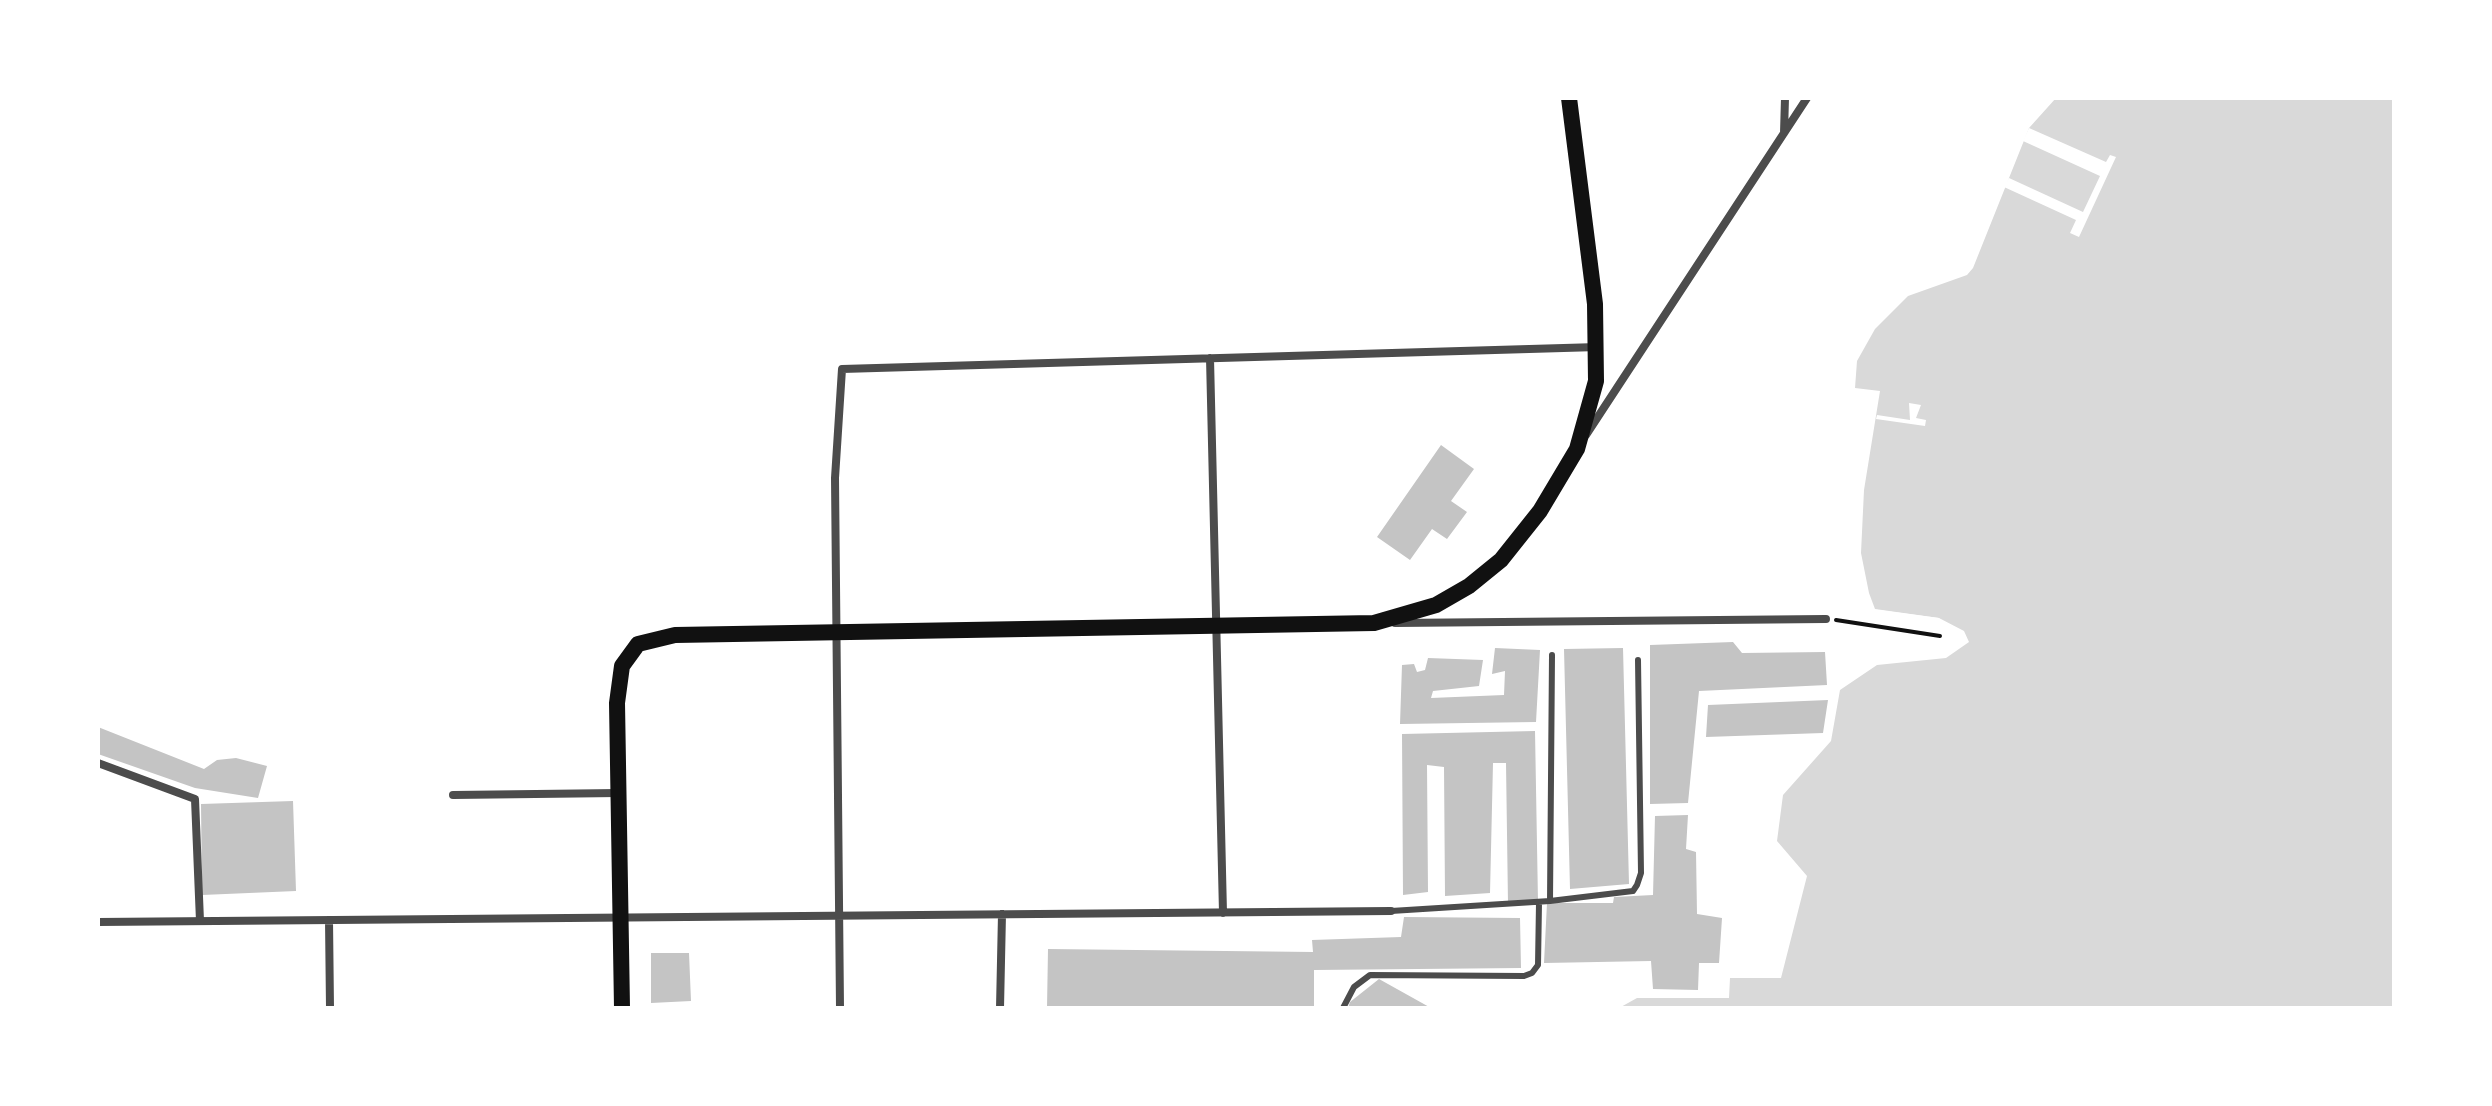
<!DOCTYPE html>
<style>
body{margin:0}
#map{position:relative;width:2492px;height:1106px;overflow:hidden;background:#fff;font-family:"Titillium Web",sans-serif}
canvas{display:block}
.frame{position:absolute;inset:0;border:100px solid #fff;pointer-events:none}
</style>
<div id="map">
<canvas width="2492" height="1106"></canvas>
<div class="frame"></div>
</div>
<script>
const ctx = document.querySelector('canvas').getContext('2d');
ctx.lineJoin = 'round';
function fill(path, color) {
  ctx.fillStyle = color;
  ctx.fill(path, 'evenodd');
}
function toPath(rows) {
  const path = new Path2D();
  for (const r of rows) {
    path.moveTo(r[0], r[1]);
    for (let i = 2; i < r.length; i += 2) path.lineTo(r[i], r[i + 1]);
  }
  return path;
}
function stroke(path, color, width, dash) {
  ctx.strokeStyle = color;
  ctx.lineWidth = width;
  ctx.lineCap = dash ? 'butt' : 'round';
  ctx.setLineDash(dash || []);
  ctx.stroke(path);
}
fill(toPath([
 [2056,98,2394,98,2394,1008,1619,1008,1637,998,1729,998,1730,978,1781,978,1807,876,1777,841,1783,795,1831,741,1840,690,1877,665,1946,658,1969,642,1964,631,1939,618,1875,609,1869,593,1861,553,1864,490,1880,391,1855,388,1857,361,1875,329,1908,296,1967,275,1973,268,2029,128]
]), '#d9d9d9');
fill(toPath([
 [2029,128,2106,162,2110,155,2116,157,2079,237,2070,233,2076,220,2004,187,2009,178,2083,212,2100,176,2023,141],
 [1909,403,1921,405,1916,418,1926,420,1925,426,1876,419,1877,415,1910,420],
 [1871,609,1939,618,1942,624,1900,619,1874,613]
]), '#fff');
fill(toPath([
 [1441,445,1474,469,1451,501,1467,512,1447,539,1432,529,1410,560,1377,537],
 [1733,642,1742,653,1825,652,1827,685,1699,691,1688,803,1650,804,1650,645],
 [1495,648,1540,650,1536,722,1400,724,1402,665,1414,664,1417,672,1425,670,1428,658,1483,660,1479,686,1433,691,1431,698,1504,695,1505,671,1492,674],
 [1623,648,1629,884,1570,889,1564,649],
 [1828,700,1823,733,1706,737,1708,705],
 [98,727,204,769,217,760,236,758,267,766,258,798,195,788,98,754],
 [1535,731,1538,902,1508,904,1506,763,1493,763,1490,893,1445,896,1444,767,1427,765,1428,892,1403,895,1402,734],
 [293,801,296,891,202,895,201,804],
 [1688,815,1686,849,1696,852,1697,914,1722,918,1719,963,1699,963,1698,990,1653,989,1651,961,1544,963,1547,903,1613,903,1614,897,1653,895,1655,816],
 [1404,917,1520,918,1521,968,1314,970,1314,1008,1047,1008,1048,949,1313,952,1312,940,1401,937],
 [651,953,689,953,691,1001,651,1003],
 [1379,979,1431,1008,1348,1008,1350,1002]
]), '#c4c4c4');
stroke(toPath([
 [1836,620,1940,636]
]), '#111', 4);
stroke(toPath([
 [1550,901,1633,891,1637,885,1641,873,1638,660],
 [1391,911,1550,901,1552,655],
 [1343,1008,1354,987,1370,975,1524,976,1532,973,1538,965,1539,903]
]), '#4c4c4c', 6);
stroke(toPath([
 [1784,133,1785,98],
 [1210,358,1223,913],
 [1586,435,1807,98],
 [1395,623,1826,619],
 [98,763,195,799,200,921],
 [453,795,618,793],
 [329,920,330,1008],
 [98,922,1391,911],
 [840,1008,835,478,842,369,1598,347],
 [1000,1008,1002,914]
]), '#4c4c4c', 8);
stroke(toPath([
 [622,1008,617,703,622,666,638,644,675,635,1374,623,1436,605,1469,586,1501,560,1540,511,1577,449,1596,381,1595,304,1569,98]
]), '#111', 16);
</script>
